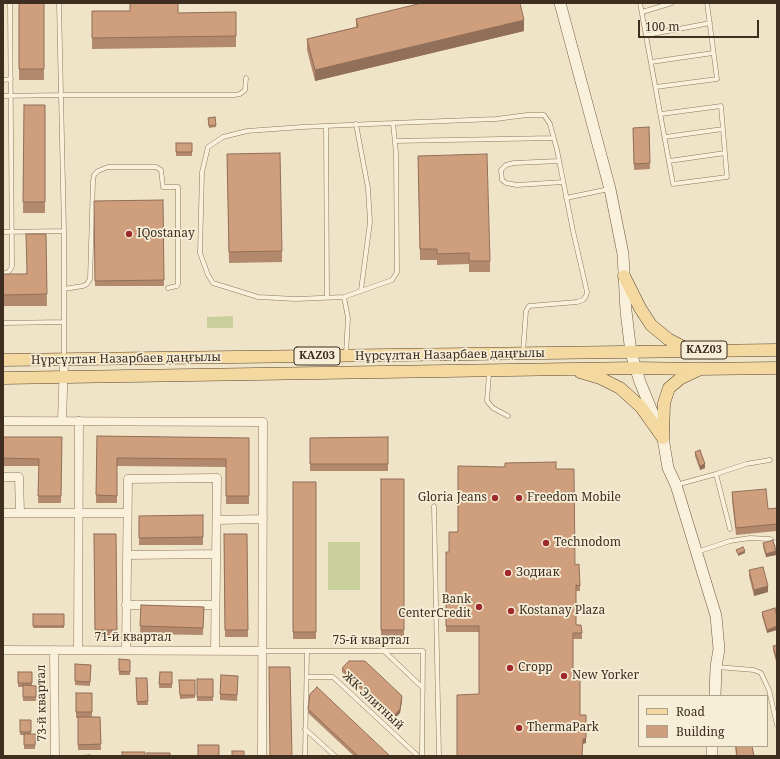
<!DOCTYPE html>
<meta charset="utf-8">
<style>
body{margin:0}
#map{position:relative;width:780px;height:759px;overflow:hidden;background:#f0e4c8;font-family:"Noto Serif",serif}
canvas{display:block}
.frame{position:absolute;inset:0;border:4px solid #3d2e20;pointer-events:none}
.legend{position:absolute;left:638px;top:695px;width:130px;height:52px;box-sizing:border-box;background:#f7eed8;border:1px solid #ada18e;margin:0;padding:5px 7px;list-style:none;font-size:12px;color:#3d2e20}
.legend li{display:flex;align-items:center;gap:8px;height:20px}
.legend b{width:20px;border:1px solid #ada18e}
.scale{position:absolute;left:638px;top:20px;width:121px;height:18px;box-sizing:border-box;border:2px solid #3d2e20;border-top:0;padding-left:5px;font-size:12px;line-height:14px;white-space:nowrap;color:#3d2e20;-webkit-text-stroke:3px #f7eed8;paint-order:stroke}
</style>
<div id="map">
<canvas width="780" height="759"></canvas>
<div class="frame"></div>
<ul class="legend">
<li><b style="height:5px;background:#f3d9a0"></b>Road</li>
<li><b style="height:11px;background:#cf9f7d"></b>Building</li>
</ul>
<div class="scale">100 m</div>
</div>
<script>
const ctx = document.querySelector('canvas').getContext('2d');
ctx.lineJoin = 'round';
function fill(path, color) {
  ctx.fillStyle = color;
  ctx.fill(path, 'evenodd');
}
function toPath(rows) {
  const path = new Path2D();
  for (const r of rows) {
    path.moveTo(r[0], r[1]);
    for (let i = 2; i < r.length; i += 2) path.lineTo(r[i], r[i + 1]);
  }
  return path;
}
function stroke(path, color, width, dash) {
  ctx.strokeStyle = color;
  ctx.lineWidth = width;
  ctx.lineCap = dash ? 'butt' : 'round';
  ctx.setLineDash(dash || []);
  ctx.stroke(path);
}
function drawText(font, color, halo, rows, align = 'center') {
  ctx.font = font + ' "Noto Serif",serif';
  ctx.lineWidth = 3.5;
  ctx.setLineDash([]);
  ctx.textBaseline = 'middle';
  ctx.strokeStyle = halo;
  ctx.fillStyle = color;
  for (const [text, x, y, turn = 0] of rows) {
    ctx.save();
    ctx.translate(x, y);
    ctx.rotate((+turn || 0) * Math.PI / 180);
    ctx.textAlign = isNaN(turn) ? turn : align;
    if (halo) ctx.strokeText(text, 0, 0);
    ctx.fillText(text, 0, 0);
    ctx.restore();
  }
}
fill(toPath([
 [233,316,233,328,207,328,207,317],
 [328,542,360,542,360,590,328,590]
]), '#c9cf9b');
const lane = toPath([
 [59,3,64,231,64,359],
 [640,3,673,184,727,177,721,106,661,114],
 [642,12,672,3],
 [647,35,710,23],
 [651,62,713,53],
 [3,80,11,79],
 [656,87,717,79,707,3],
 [3,96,60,95,234,95,240,94,245,90,246,78],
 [393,123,396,153,397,272,392,280,344,297,296,299,258,297,213,283,208,275,200,253,202,172,208,147,223,137,247,131,302,127,393,123,496,119,527,115,544,115,550,124,557,150,573,231,587,292,586,296,583,300,577,302,529,306,526,311,523,352],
 [356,124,368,188,370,222,361,290],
 [326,126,327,297],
 [665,137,723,129],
 [395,141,554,138],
 [559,161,514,163,506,165,501,170,502,180,506,183,517,185,563,182],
 [669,161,725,153],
 [566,198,609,189],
 [3,232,64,231],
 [3,273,7,273,10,270,12,266,10,3],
 [64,289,83,286,87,284,90,279,93,181,94,175,98,171,108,167,156,167,161,170,163,187,178,187,178,284,177,286,168,288],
 [344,297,348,318,346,354],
 [3,323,63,322],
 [489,373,487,401,493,408,508,416],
 [716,474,730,529],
 [676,485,716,474,746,464,770,460],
 [434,506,439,756],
 [697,552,730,541,750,538,770,539,777,544],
 [263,651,423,651,422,756],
 [384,651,423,688],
 [717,667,754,670,761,673,769,690,777,725],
 [307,677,333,677,418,756],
 [305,729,335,756],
 [305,756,307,651]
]);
const street = toPath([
 [3,421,263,422,262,756],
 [62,421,64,359],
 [3,477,19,477,20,513],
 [3,513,127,513],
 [217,520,263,519],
 [127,555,216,554],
 [126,605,215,605],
 [3,650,262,651],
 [54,650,55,756],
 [78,650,79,421],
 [126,650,128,479,217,478,215,650]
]);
const secondary = toPath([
 [560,3,610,189,623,254,626,311,631,353,640,382,663,438,668,468,676,485,716,616,719,649,716,667,715,696],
 [712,756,712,746]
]);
const primary = toPath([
 [624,276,640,308,651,325,668,339,689,350],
 [3,360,777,350],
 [580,372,600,378,620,388,641,407,663,438],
 [3,378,635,368,699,369,777,368],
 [663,438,664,403,669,388,681,378,698,370]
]);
stroke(lane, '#8d765c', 5);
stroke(street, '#8d765c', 9);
stroke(secondary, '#6f573f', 12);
stroke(primary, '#5b4430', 13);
stroke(lane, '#faf1dc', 4);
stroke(street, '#faf1dc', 8);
stroke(secondary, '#faf1dc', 11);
stroke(primary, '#f3d9a0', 12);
fill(toPath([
 [19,3,44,3,44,80,19,80],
 [92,11,130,11,178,13,236,12,236,47,92,49],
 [356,19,524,31,315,81,307,50,307,39,356,27],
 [24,105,45,105,45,213,23,213],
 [215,117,216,127,209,128,208,118],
 [649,127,650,169,634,170,633,128],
 [176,143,192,143,192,156,176,156],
 [227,154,282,251,282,262,229,263],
 [418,156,490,261,490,272,469,272,469,264,437,265,437,260,420,260],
 [163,200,164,286,95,286,94,201],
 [46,234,47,306,3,306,3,274,26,274],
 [97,436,249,438,249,504,226,504,226,467,117,466,117,503,96,503],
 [3,437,62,437,61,503,38,503,39,466,3,466],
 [388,437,388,471,310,471,310,438],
 [695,452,705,468,700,470,695,456],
 [381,479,404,479,404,637,381,637],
 [293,482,316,482,316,639,293,639],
 [732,492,768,509,777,508,777,531,736,535,732,500],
 [203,515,203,545,139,545,139,516],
 [458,532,575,565,580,586,580,591,576,591,576,625,582,633,582,639,573,639,573,680,580,715,586,743,479,694,479,632,446,632,446,552,449,552],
 [94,534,116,534,117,637,95,637],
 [224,534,247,534,248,637,225,637],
 [763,543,776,555,766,557,763,547],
 [749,570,768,592,754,596,749,576],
 [141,605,204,607,203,635,140,634],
 [775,608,767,633,762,616,762,612],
 [33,614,64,614,64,628,33,628],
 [777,645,777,665,773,650,773,646],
 [119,659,130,660,130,675,119,675],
 [75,664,91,665,90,686,75,685],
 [342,668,402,700,400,713,393,720,342,672],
 [18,672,32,672,32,686,36,686,36,701,23,701,23,687,18,687],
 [160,672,172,672,172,688,159,688],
 [136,678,147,678,148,705,137,705],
 [197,679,213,679,213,701,197,701],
 [179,680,195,680,195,698,180,699],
 [238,681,237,701,220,700,220,694],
 [76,693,92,693,92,717,100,717,101,750,78,750,78,718,76,718],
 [308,709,390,756,354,756,308,713],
 [20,720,31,720,31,734,36,734,35,749,24,749,24,735,20,735],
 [735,746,752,746,754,756,736,756]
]), '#b2896c');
fill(toPath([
 [524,20,524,31,315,81,315,70],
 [705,464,705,468,700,470,700,466],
 [745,551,745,553,738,556,738,554],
 [776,551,776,555,766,557,766,554],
 [768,586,768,592,754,596,754,590],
 [777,626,777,630,767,633,767,630],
 [402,696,402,700,400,713,393,720,393,717],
 [586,738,586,743,583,744,583,739]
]), '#916f58');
const building = toPath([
 [19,3,44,3,44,69,19,69,19,3],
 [130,3,178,3,178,13,236,12,236,36,92,38,92,11,130,11,130,3],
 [422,3,520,3,524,20,315,70,307,39,358,27,356,19,422,3],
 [24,105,45,105,45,202,23,202,24,105],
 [215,117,216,125,209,126,208,118,215,117],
 [649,127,650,163,634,164,633,128,649,127],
 [176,143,192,143,192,152,176,152,176,143],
 [280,153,282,251,229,252,227,154,280,153],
 [487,154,490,261,469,261,469,253,437,254,437,249,420,249,418,156,487,154],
 [163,200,164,280,95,281,94,201,163,200],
 [26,234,46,234,47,294,3,295,3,274,27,274,26,234],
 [97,436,249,438,249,496,226,496,226,459,117,458,117,496,96,495,97,436],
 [3,437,62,437,61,496,38,496,39,459,3,458,3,437],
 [388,437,388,464,310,464,310,438,388,437],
 [700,450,705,464,700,466,695,452,700,450],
 [556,462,556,469,574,469,575,565,579,564,580,586,576,585,576,625,581,625,582,633,573,633,573,680,580,680,580,715,586,715,586,738,583,739,582,756,457,756,457,695,479,694,479,626,446,626,446,552,449,552,449,532,458,532,458,466,505,467,505,463,556,462],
 [381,479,404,479,404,630,381,630,381,479],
 [293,482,316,482,316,632,293,632,293,482],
 [766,489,768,509,777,508,777,524,736,528,732,492,766,489],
 [203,515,203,537,139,538,139,516,203,515],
 [94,534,116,534,117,630,95,630,94,534],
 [224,534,247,534,248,630,225,630,224,534],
 [773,540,776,551,766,554,763,543,773,540],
 [743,547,745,551,738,554,736,550,743,547],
 [763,567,768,586,754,590,749,570,763,567],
 [141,605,204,607,203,628,140,626,141,605],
 [775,608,777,617,777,626,767,630,762,612,775,608],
 [33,614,64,614,64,626,33,626,33,614],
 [777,645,777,661,773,646,777,645],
 [119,659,130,660,130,672,119,671,119,659],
 [349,661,365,661,402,696,400,709,393,717,342,668,349,661],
 [75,664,91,665,90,682,75,681,75,664],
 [269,667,290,667,292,756,270,756,269,667],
 [18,672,32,672,32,683,18,683,18,672],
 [160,672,172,672,172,684,159,684,160,672],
 [221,675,238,676,237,695,220,694,221,675],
 [136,678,147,678,148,701,137,702,136,678],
 [197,679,213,679,213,697,197,697,197,679],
 [179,680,195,680,195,695,180,695,179,680],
 [23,685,36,686,36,697,23,697,23,685],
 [317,687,390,756,358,756,308,709,310,694,317,687],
 [76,693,92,693,92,712,76,712,76,693],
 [78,717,100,717,101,744,78,745,78,717],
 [20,720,31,720,31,732,20,732,20,720],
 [24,734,36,734,35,745,24,745,24,734],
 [198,745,219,745,219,756,198,756,198,745],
 [736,746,752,746,754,756,737,756,736,746],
 [232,751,244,751,244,756,232,756,232,751],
 [122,752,145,752,145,756,122,756,122,752],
 [147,753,170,753,170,756,147,756,147,753],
 [90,755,90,756,76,756,90,755]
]);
fill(building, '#cf9f7d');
stroke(building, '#916f58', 1);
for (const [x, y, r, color] of [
 [129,234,4,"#9e2a2b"],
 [495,498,4,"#9e2a2b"],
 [519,498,4,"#9e2a2b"],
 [546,543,4,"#9e2a2b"],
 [508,573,4,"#9e2a2b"],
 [479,607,4,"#9e2a2b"],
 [511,611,4,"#9e2a2b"],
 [510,668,4,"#9e2a2b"],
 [564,676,4,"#9e2a2b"],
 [519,728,4,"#9e2a2b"]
]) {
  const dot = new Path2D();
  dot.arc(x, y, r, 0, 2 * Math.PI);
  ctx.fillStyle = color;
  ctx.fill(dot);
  stroke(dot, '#f7eed8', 1.5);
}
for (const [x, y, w] of [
 [704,350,46],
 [317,356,46]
]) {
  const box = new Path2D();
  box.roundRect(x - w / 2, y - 9, w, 18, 3);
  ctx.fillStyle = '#f7eed8';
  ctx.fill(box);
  stroke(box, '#3d2e20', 1);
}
drawText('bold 11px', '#3d2e20', null, [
 ["KАZ03",704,350],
 ["KАZ03",317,356]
]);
drawText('12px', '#3d2e20', '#f7eed8', [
 ["IQostanay",137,234],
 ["Gloria Jeans",487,498,"right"],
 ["Freedom Mobile",527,498],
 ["Technodom",554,543],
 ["Зодиак",516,573],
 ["Bank",471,600,"right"],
 ["CenterCredit",471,614,"right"],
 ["Kostanay Plaza",519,611],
 ["Cropp",518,668],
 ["New Yorker",572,676],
 ["ThermaPark",527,728]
], 'left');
drawText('12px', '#3d2e20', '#f7eed8', [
 ["Нұрсұлтан Назарбаев даңғылы",450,355,-1],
 ["Нұрсұлтан Назарбаев даңғылы",126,359,-1],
 ["71-й квартал",133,638],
 ["75-й квартал",371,641],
 ["ЖК Элитный",373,701,43],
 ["73-й квартал",42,703,-91]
]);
</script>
